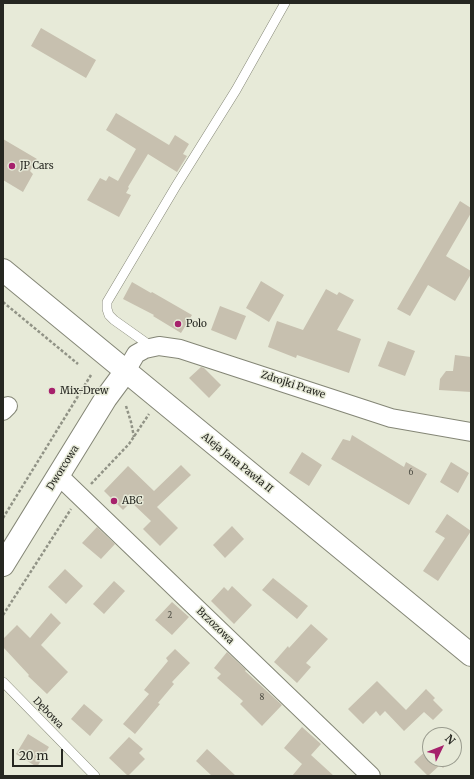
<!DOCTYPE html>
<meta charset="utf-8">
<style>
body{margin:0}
#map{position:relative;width:474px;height:779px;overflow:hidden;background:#e7ead8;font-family:Merriweather,serif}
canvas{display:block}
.frame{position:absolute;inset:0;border:4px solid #262721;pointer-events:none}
.north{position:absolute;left:422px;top:727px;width:40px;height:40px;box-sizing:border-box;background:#e7ead8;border:1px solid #9a9c8f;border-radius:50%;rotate:47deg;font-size:11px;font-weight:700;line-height:16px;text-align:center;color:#262721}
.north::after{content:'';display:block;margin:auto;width:14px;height:18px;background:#a6216c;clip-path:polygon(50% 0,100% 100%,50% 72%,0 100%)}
.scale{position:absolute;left:12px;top:749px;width:51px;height:18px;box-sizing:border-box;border:2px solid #262721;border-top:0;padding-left:5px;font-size:12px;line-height:14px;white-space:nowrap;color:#262721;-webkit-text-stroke:3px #e7ead8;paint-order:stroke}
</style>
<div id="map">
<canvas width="474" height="779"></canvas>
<div class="frame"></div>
<div class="north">N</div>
<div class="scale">20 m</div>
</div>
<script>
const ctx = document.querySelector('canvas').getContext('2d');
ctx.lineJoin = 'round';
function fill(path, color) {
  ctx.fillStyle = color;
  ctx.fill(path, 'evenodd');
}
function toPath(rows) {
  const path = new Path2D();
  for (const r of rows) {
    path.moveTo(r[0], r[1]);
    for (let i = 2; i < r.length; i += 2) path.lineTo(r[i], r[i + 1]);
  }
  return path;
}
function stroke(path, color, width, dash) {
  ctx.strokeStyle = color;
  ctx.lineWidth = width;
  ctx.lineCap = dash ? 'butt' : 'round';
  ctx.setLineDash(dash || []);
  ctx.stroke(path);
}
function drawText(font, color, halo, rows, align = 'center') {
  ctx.font = font + ' Merriweather,serif';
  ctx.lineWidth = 3;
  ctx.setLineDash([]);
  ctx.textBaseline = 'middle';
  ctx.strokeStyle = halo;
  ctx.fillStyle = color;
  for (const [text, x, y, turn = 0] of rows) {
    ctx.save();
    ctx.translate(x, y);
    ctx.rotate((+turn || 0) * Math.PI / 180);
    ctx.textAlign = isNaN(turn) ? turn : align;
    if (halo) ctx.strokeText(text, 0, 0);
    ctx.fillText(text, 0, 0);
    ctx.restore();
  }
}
fill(toPath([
 [41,28,96,60,86,78,31,46],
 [116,113,169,145,175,135,189,144,183,154,187,156,177,172,148,154,128,187,129,188,126,193,131,195,119,217,87,200,100,178,106,181,109,176,118,181,136,149,106,130],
 [3,139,37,159,30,171,33,174,23,192,3,180],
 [460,201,471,208,471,213,446,256,471,271,471,274,455,301,428,285,410,316,397,309],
 [261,281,284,295,269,322,246,308],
 [132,282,151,293,152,292,192,315,181,333,153,316,154,315,123,299],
 [326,289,337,295,339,292,354,300,337,330,361,339,349,373,297,355,296,358,268,347,277,321,303,330],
 [220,306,246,316,236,340,211,330],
 [388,341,415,351,405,376,378,366],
 [455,355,471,357,471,392,439,390,440,379,446,371,453,371],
 [201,367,204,368,221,385,209,398,189,378],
 [352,435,404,467,406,462,427,474,409,505,331,459,343,439,350,441],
 [302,452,322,465,309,486,289,473],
 [451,462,469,473,458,493,440,482],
 [181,465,191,475,157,507,178,528,160,546,143,529,151,521,131,502,123,510,104,491,128,466,154,491],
 [447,514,471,531,438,581,423,571,445,538,435,532],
 [232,526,244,539,225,558,213,545],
 [97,527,115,544,101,559,82,543],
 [65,569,83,586,66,604,48,587],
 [273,578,308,606,297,619,262,590],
 [114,581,125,591,104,614,93,604],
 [232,586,252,605,234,624,211,601,224,587,228,591],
 [172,602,189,617,172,635,155,620],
 [51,613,61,623,41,645,68,672,47,694,28,676,29,675,3,647,3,639,17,625,30,638],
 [311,624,328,639,306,663,311,667,297,683,274,662,288,646,289,648],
 [175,649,190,663,172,682,174,684,158,703,160,704,135,734,123,724,149,694,144,690,168,661,166,658],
 [227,652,246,670,245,671,282,705,262,726,240,704,243,701,217,678,221,674,214,668],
 [377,681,406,710,426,689,435,698,433,700,443,710,433,720,424,712,404,731,385,711,380,716,376,711,363,724,348,709],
 [84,704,103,720,90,736,71,719],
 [302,727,321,744,311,755,334,776,292,776,302,764,284,748],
 [28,734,49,747,37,767,16,754],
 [129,737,143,749,139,753,145,759,128,776,109,758],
 [430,747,430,759,452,759,443,768,440,765,428,776,414,762],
 [207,749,236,776,212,776,196,761]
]), '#c7c0af');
const service = toPath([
 [152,347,114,320,109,315,107,309,107,302,176,186,236,90,285,3],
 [3,682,95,776]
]);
const minor = toPath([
 [126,371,136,354,145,349,159,346,180,349,391,418,471,432],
 [3,411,8,406],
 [58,475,371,776]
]);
const tertiary = toPath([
 [3,565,106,398,126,371]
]);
const secondary = toPath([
 [3,270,471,655]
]);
stroke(service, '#848676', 10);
stroke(minor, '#848676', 20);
stroke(tertiary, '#848676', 24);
stroke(secondary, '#848676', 24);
stroke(toPath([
 [3,302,78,364],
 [126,406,131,422,134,437],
 [91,484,129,444,149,414],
 [3,518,91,375],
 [3,615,71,509]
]), '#919386', 2.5, [3, 2]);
stroke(service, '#fff', 9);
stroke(minor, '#fff', 18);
stroke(tertiary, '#fff', 22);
stroke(secondary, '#fff', 22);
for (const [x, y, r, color] of [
 [12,166,4,"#a6216c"],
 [178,324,4,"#a6216c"],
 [52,391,4,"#a6216c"],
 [114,501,4,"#a6216c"]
]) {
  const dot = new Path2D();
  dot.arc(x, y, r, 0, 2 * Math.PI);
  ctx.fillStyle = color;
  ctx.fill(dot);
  stroke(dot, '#e7ead8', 1.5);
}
drawText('8px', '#4e4d44', null, [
 ["6",411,473],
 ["2",170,616],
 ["8",262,698]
]);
drawText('10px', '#262721', '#e7ead8', [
 ["JP Cars",20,166],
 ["Polo",186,324],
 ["Mix-Drew",60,391],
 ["ABC",122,501]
], 'left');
drawText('10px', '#262721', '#e7ead8', [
 ["Zdrojki Prawe",293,385,18],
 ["Aleja Jana Pawła II",237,463,39],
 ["Dworcowa",63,468,-58],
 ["Brzozowa",215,626,44],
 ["Dębowa",48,713,46]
]);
</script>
